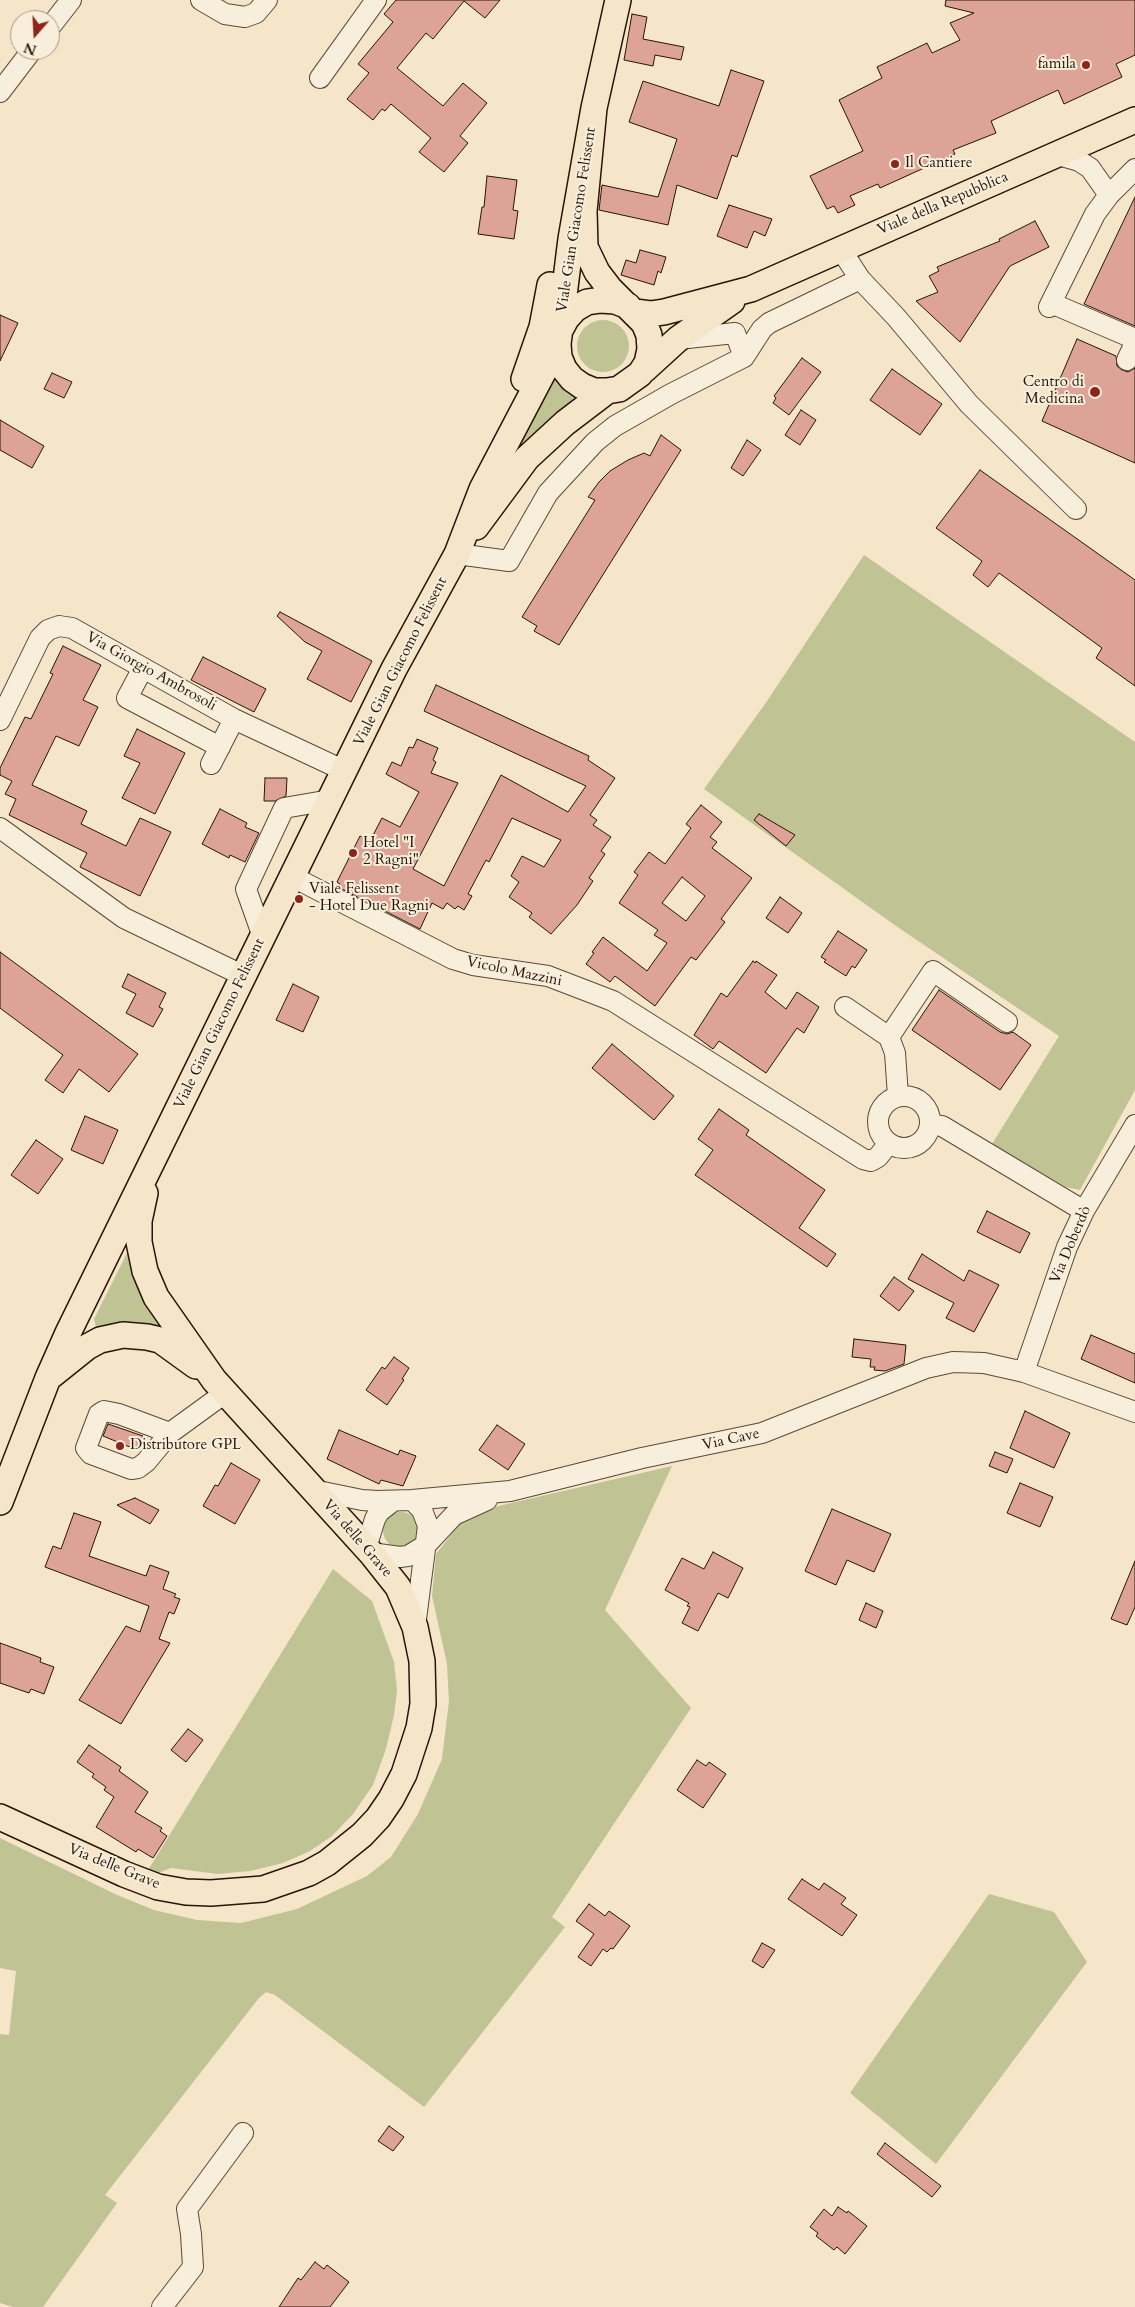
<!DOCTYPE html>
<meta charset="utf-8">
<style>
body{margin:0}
#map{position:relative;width:1135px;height:2307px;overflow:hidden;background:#f5e5c9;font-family:Cardo,serif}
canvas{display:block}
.north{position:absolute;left:10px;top:10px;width:50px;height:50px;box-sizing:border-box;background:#f8eedc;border:1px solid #a59786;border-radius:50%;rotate:199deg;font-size:14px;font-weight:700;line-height:20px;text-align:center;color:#281506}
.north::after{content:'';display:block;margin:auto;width:18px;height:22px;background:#8f2418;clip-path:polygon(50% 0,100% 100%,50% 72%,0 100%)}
</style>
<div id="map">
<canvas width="1135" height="2307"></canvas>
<div class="north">N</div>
</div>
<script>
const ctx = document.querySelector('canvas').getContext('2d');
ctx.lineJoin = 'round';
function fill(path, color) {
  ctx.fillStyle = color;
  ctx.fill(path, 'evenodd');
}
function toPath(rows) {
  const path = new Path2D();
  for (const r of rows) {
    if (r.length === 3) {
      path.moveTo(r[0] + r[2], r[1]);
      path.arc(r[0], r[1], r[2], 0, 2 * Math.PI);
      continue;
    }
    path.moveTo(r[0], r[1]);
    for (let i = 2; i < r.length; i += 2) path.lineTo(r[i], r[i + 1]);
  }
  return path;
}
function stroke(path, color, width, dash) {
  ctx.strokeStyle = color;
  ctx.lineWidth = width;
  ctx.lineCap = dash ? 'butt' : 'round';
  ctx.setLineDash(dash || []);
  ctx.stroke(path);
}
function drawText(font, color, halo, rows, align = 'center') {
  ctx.font = font + ' Cardo,serif';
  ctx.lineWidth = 4;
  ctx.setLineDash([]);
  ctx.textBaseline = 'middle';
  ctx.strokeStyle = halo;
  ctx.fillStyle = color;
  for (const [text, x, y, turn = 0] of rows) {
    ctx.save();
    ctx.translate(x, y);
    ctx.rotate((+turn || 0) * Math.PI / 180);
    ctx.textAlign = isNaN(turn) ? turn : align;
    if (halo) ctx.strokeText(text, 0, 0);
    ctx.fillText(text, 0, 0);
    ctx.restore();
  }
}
fill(toPath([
 [603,346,26],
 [553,378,564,390,577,399,517,455,514,453],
 [864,555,1135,742,1135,1090,1080,1190,1066,1187,992,1144,1059,1036,896,926,704,789,765,704],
 [128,1251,164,1329,100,1330,96,1327,94,1319],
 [672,1466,605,1610,691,1708,552,1917,565,1927,424,2107,275,1995,266,1992,259,1998,105,2195,117,2203,43,2307,13,2307,0,2303,0,2034,9,2035,16,1971,0,1968,0,1838,115,1894,154,1910,197,1920,241,1923,297,1909,367,1876,391,1857,418,1814,442,1759,449,1701,447,1664,432,1596,436,1554,468,1513],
 [401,1530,18],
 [333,1569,372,1601,394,1662,397,1690,394,1715,386,1749,373,1785,353,1814,332,1836,310,1851,283,1863,250,1871,218,1874,171,1868,156,1874,148,1870],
 [989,1894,1054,1912,1087,1962,936,2164,850,2093]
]), '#c0c394');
const building = toPath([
 [396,0,500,0,485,18,464,1,433,39,426,33,397,68,443,106,463,83,487,103,460,136,468,143,444,172,419,152,431,138,391,104,385,111,382,109,373,120,347,99,369,73,358,64,393,22,384,14,396,0],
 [946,0,1135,0,1135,55,1116,64,1122,77,1064,104,1058,90,991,121,996,133,953,150,955,154,880,188,878,184,850,196,855,205,838,213,834,206,827,209,810,176,863,151,839,100,882,78,877,67,927,43,932,53,960,40,950,23,974,13,945,6,946,0],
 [632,14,647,17,643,39,684,47,681,60,655,55,653,66,624,60,632,14],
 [731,70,764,81,737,157,732,155,717,199,677,185,668,225,599,210,602,185,658,197,677,139,629,122,643,81,719,106,731,70],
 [487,176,517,180,513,210,518,211,514,239,478,234,482,207,484,207,487,176],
 [1135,197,1135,326,1084,304,1135,197],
 [729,205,772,219,765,236,754,231,747,248,717,236,729,205],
 [1035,221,1049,247,1010,266,960,342,916,301,938,292,929,276,939,271,937,267,1000,241,999,239,1035,221],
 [640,250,666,257,661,273,658,271,654,285,621,275,626,260,636,263,640,250],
 [0,315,18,323,0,361,0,315],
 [1077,339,1116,356,1117,366,1122,370,1128,372,1135,368,1135,463,1042,421,1077,339],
 [802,358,821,372,789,415,773,403,776,398,774,396,802,358],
 [892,369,942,404,920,435,870,400,892,369],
 [52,373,72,382,64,398,44,389,52,373],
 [801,410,816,420,800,445,785,435,801,410],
 [0,420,44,446,32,468,0,450,0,420],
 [661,435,681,450,559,645,534,631,537,626,522,617,595,500,588,497,599,482,610,471,628,460,644,453,650,456,661,435],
 [747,440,761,450,743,476,731,468,747,440],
 [980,470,1135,580,1135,686,1096,658,1102,648,999,573,988,587,973,575,982,561,936,528,980,470],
 [280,612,372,661,351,702,307,679,322,651,305,642,277,616,280,612],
 [63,646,101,665,83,700,98,707,79,746,56,736,32,785,87,811,81,824,126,846,140,818,171,832,140,896,80,867,87,853,9,815,16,799,5,794,12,781,0,775,0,768,25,717,31,719,53,674,50,673,63,646],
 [203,657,266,689,254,712,191,680,203,657],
 [436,685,589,756,588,760,615,778,590,815,597,820,593,825,611,837,601,851,605,854,589,878,593,881,577,905,551,934,529,917,532,913,509,897,519,882,511,876,522,856,544,867,561,840,512,818,489,862,486,860,468,894,472,896,464,910,458,906,455,909,447,903,443,909,432,903,420,929,338,887,340,884,337,882,360,836,370,841,382,818,400,827,419,792,386,774,392,762,401,766,409,747,413,748,417,739,438,748,433,760,436,762,431,773,458,783,413,869,444,886,501,775,568,812,586,786,424,711,436,685],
 [137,729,185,753,155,814,122,798,140,763,124,756,137,729],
 [265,778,287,778,286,796,275,801,264,801,265,778],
 [701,805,722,822,710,837,717,842,712,848,752,878,721,919,725,922,696,960,691,957,655,1006,615,976,610,982,586,964,594,953,592,952,603,937,647,971,667,943,654,935,658,930,619,903,638,875,634,872,649,852,665,864,691,828,686,824,701,805],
 [682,877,705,896,686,921,662,903,682,877],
 [220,809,247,823,245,827,259,833,245,862,230,855,229,858,202,844,220,809],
 [759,814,795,835,786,846,754,820,759,814],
 [780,897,802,913,788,933,766,918,780,897],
 [838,931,867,950,855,968,852,966,846,976,824,962,826,960,821,957,838,931],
 [0,952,138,1054,109,1092,79,1069,63,1093,45,1080,63,1055,0,1008,0,952],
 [753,961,755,963,756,961,777,975,765,992,786,1009,797,992,819,1007,804,1033,797,1028,766,1073,719,1041,713,1049,694,1035,721,993,727,997,753,961],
 [128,974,166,993,159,1007,163,1009,153,1027,126,1013,136,994,122,987,128,974],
 [293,984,319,997,303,1032,276,1020,293,984],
 [939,990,1000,1032,1007,1034,1013,1032,1031,1045,1000,1090,912,1030,939,990],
 [612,1044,674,1096,654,1120,592,1068,612,1044],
 [719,1109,749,1130,746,1135,825,1190,799,1228,836,1254,827,1267,695,1175,713,1150,698,1139,719,1109],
 [85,1116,118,1130,103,1164,71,1150,85,1116],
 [36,1140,63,1159,38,1194,11,1175,36,1140],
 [987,1211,1030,1233,1020,1253,977,1232,987,1211],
 [922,1254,964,1281,969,1270,999,1285,974,1332,946,1318,954,1303,908,1279,922,1254],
 [894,1277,914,1291,899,1311,880,1296,894,1277],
 [1091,1335,1135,1354,1135,1383,1081,1359,1091,1335],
 [854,1339,906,1345,904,1364,885,1371,874,1370,875,1367,870,1367,871,1359,852,1357,854,1339],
 [394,1357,409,1368,402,1379,404,1380,387,1405,366,1390,382,1367,385,1369,394,1357],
 [1025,1411,1070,1433,1054,1468,1010,1448,1025,1411],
 [108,1424,143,1436,137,1450,103,1436,108,1424],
 [497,1425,525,1444,508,1470,479,1450,497,1425],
 [339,1430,398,1455,400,1450,416,1456,403,1486,381,1480,379,1484,327,1459,339,1430],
 [995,1452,1013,1459,1007,1473,989,1466,995,1452],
 [231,1463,260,1480,235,1524,203,1506,215,1485,218,1486,231,1463],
 [1020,1483,1053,1497,1040,1527,1007,1513,1020,1483],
 [135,1498,159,1510,150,1524,117,1505,135,1498],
 [832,1509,891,1534,874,1572,847,1560,836,1585,805,1571,832,1509],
 [74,1513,101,1522,89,1556,146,1576,150,1565,169,1572,163,1589,176,1594,174,1597,180,1599,174,1614,169,1612,159,1639,170,1643,121,1724,79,1700,126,1626,140,1632,149,1606,45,1567,53,1546,61,1549,74,1513],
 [713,1552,743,1568,728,1598,718,1593,698,1631,682,1623,690,1607,687,1606,689,1603,665,1590,682,1558,704,1569,713,1552],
 [1135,1561,1135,1607,1127,1625,1111,1619,1135,1561],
 [866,1603,883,1611,876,1628,859,1620,866,1603],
 [0,1643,41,1658,40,1662,54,1667,44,1694,31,1689,29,1693,0,1683,0,1643],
 [188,1729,203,1740,186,1762,171,1750,188,1729],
 [89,1745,121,1767,119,1771,148,1792,135,1812,162,1828,160,1831,167,1836,153,1858,138,1849,136,1852,96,1827,114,1797,104,1790,106,1787,92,1777,94,1774,77,1762,89,1745],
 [697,1760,706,1766,709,1762,726,1774,703,1808,677,1790,697,1760],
 [802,1879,819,1890,824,1883,846,1898,841,1904,857,1915,842,1936,788,1899,802,1879],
 [589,1904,605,1916,609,1911,630,1926,613,1949,611,1948,607,1952,603,1949,591,1966,578,1957,594,1934,576,1921,589,1904],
 [762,1943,775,1950,763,1968,752,1961,762,1943],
 [389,2126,404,2137,393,2151,378,2141,389,2126],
 [885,2143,941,2186,932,2197,877,2154,885,2143],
 [838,2207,847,2213,848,2211,867,2226,845,2254,837,2247,834,2250,816,2236,818,2233,810,2227,824,2209,832,2216,838,2207],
 [315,2262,324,2269,327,2265,349,2282,330,2307,279,2307,298,2278,301,2280,315,2262]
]);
fill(building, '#dda396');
stroke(building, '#281506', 1);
const minor = toPath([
 [201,0,225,14,245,17,256,13,267,0],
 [50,27,71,0],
 [320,78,376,0],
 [0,92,32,50],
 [1058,155,1079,161,1090,168,1109,195],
 [840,248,860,279],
 [1051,303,1135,339],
 [1049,307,1095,214,1109,195,1135,169],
 [744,357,762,329,769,323,860,279,896,317,969,404,1076,509],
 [1127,360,1135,343],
 [457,554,509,561,548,493,595,442,615,426,671,394,744,357,735,333,678,339],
 [143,668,127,698,220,747],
 [0,720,40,638,48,630,59,626,72,628,234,719,345,771],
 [211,764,234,719],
 [0,828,124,918,244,976],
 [293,877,453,959,473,965,548,976,613,1001,863,1159,871,1161,878,1157,889,1143],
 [263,937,246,889,284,808,330,800],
 [845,1007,889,1037,895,1053,898,1096],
 [889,1037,933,971,1007,1022],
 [904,1122,26],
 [930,1124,942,1126,1084,1211],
 [1024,1372,1067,1247,1084,1211,1135,1125],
 [170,1433,119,1414,104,1411,99,1414,86,1448,91,1454,131,1469,138,1468,146,1462,170,1433,225,1393],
 [313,1490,362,1500,377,1501,412,1500,510,1491,642,1458,762,1433,926,1368,953,1362,984,1363,1024,1372,1135,1412],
 [412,1500,422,1510,428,1526,415,1627],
 [366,1548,375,1519,379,1512,393,1501],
 [371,1553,400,1557,408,1556,426,1545,454,1515,487,1500],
 [162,2307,193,2267,191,2234,187,2209,243,2133]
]);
const major = toPath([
 [594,108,584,211,585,247,597,272,610,289,644,323,649,335,650,349,647,363,640,374,619,389,607,391,594,391,582,386,572,379,564,369,559,357,558,344,571,239,594,108,618,0],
 [635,312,650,314,664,312,751,289,1135,120],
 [559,332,566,319,575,309,587,302,601,300,615,301,628,306],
 [644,370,678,339,732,301],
 [524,379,542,327,550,285],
 [476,527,527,458,565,423,607,391],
 [52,1375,87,1347,100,1340,123,1335,147,1337,160,1340,196,1366],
 [0,1502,48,1378,68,1333,394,669,457,554,482,489,558,344],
 [0,1817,124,1874,158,1887,186,1892,211,1893,263,1889,309,1873,327,1863,362,1835,378,1818,391,1799,404,1774,419,1728,423,1704,422,1661,415,1627,398,1587,371,1553,214,1380,156,1297,145,1271,139,1242,139,1221,145,1193]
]);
stroke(minor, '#5b4937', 22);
stroke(major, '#281506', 28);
stroke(minor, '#f8eedc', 20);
stroke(major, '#f5e5c9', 25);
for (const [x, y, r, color] of [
 [1086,65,5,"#8f2418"],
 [895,164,5,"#8f2418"],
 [1095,392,6,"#8f2418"],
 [353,853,5,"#8f2418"],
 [299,899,5,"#8f2418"],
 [120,1446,5,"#8f2418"]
]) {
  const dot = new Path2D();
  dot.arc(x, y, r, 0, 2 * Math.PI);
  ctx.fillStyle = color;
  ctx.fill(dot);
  stroke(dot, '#f8eedc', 2);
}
drawText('15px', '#281506', '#f8eedc', [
 ["famila",1076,65,"right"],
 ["Il Cantiere",905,164],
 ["Centro di",1084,383,"right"],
 ["Medicina",1084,400,"right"],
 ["Hotel \"I",363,844],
 ["2 Ragni\"",363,861],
 ["Viale Felissent",309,890],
 ["- Hotel Due Ragni",309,907],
 ["Distributore GPL",130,1446]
], 'left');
drawText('15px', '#281506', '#f8eedc', [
 ["Viale della Repubblica",943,204,-23],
 ["Viale Gian Giacomo Felissent",577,220,-81],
 ["Viale Gian Giacomo Felissent",401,662,-63],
 ["Via Giorgio Ambrosoli",151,672,29],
 ["Vicolo Mazzini",514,972,12],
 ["Viale Gian Giacomo Felissent",220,1024,-64],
 ["Via Doberdò",1071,1245,-67],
 ["Via Cave",731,1440,-12],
 ["Via delle Grave",357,1539,49],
 ["Via delle Grave",114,1867,22]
]);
</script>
